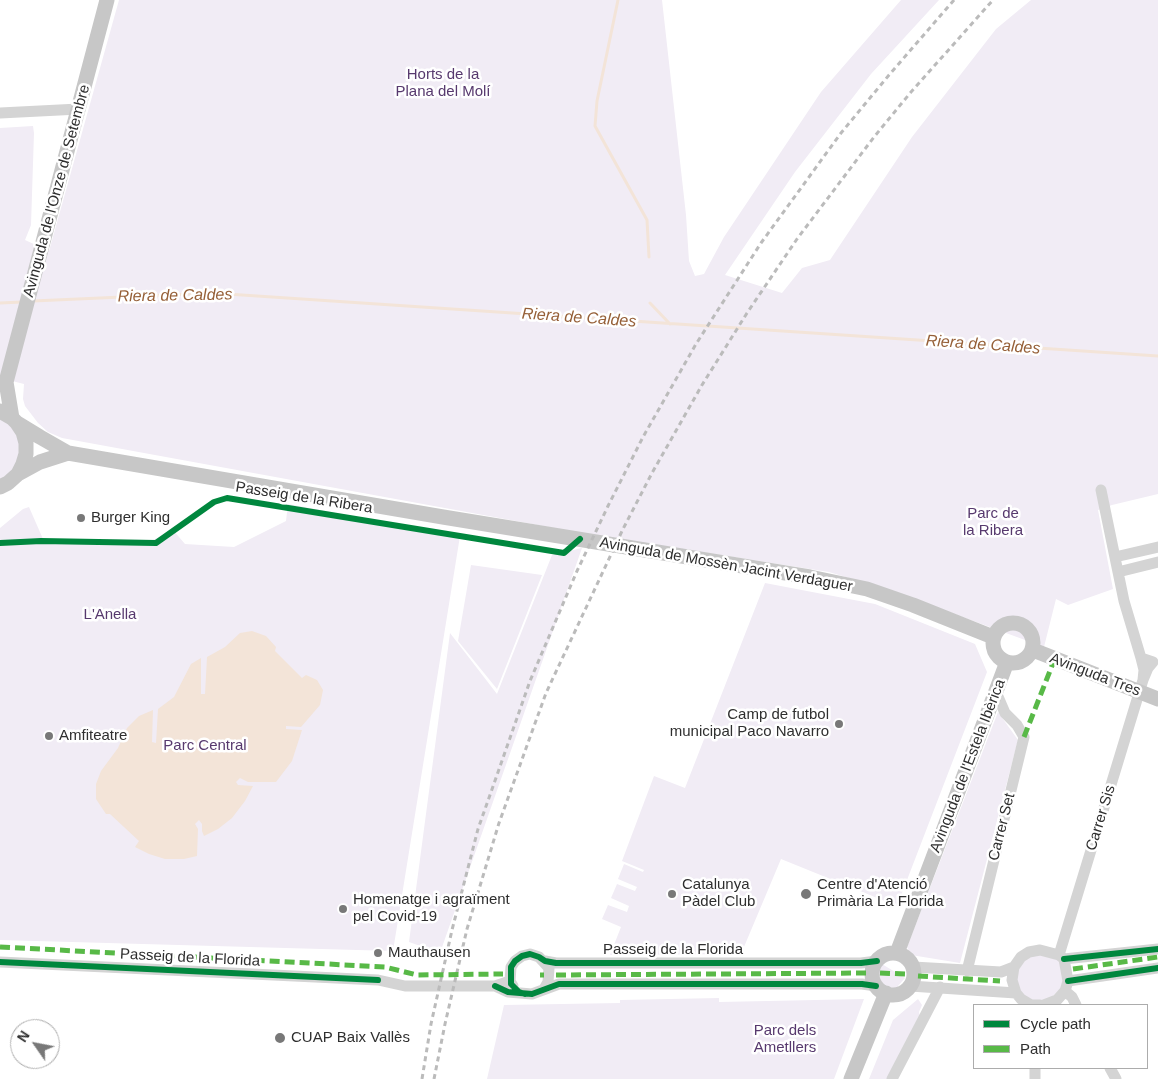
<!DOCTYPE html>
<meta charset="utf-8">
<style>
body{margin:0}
#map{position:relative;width:1158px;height:1079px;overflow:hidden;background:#fff;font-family:Arial,sans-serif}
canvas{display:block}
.legend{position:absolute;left:973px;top:1004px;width:175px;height:65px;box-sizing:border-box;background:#fff;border:1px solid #acacac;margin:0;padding:6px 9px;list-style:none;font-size:15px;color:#2f2f2f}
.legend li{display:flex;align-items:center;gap:10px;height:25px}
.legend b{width:25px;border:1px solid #acacac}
.north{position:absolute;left:10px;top:1019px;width:50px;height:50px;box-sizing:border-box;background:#fff;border:1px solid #acacac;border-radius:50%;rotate:303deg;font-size:14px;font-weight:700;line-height:20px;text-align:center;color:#2f2f2f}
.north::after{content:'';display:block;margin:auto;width:18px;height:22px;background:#787878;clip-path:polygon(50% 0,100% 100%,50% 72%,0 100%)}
</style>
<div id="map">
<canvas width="1158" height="1079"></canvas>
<ul class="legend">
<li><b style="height:6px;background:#00873e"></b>Cycle path</li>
<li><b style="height:6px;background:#58b947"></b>Path</li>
</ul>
<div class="north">N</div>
</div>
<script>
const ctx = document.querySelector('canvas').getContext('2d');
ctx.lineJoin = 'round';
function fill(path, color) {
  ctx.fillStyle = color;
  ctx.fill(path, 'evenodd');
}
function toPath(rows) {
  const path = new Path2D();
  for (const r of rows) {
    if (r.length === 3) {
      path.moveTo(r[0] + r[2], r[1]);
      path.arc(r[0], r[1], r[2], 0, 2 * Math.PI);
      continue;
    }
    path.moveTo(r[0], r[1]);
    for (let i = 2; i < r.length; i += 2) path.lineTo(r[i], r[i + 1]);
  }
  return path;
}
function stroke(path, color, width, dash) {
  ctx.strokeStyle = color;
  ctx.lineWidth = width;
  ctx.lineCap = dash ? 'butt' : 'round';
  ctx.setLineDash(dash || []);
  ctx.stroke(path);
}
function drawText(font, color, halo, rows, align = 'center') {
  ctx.font = font + ' Arial,sans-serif';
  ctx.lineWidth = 5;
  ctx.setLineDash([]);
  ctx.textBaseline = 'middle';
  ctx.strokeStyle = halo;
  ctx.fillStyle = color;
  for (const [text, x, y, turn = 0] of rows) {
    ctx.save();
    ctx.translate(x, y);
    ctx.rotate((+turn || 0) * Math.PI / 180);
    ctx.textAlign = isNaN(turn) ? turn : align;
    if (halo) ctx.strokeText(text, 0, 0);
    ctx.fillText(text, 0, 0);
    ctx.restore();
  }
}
fill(toPath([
 [119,0,662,0,686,215,689,261,695,276,704,274,724,237,821,92,901,0,939,0,871,74,795,172,725,275,782,293,802,268,830,260,912,137,996,29,1031,0,1158,0,1158,494,1112,505,1098,510,1113,589,1068,605,1056,599,1044,647,892,591,829,572,587,534,62,438,48,432,38,423,25,406,23,399,24,384,0,378,0,128,33,126,34,133,31,225,25,240,49,251],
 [0,411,6,414,26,454,0,487],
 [288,504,460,536,393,951,0,940,0,528,23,509,29,507,43,539,153,540,173,530,185,544,234,547,286,521],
 [582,548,440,953,409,942,450,633,497,694,552,555],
 [471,565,542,575,497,689,458,641],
 [765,583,875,604,975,644,987,672,897,906,781,859,741,954,610,955,621,927,602,919,608,905,627,912,629,906,611,898,617,884,635,891,637,887,618,879,624,864,643,872,644,870,622,861,654,776,685,788],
 [998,712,1018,740,960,963,911,955,907,947],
 [1029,952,1059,955,1068,981,1044,1005,1021,999,1014,967],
 [877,961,905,978,898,986,897,994,886,993,876,986,873,980,873,973],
 [719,998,719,1002,864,999,834,1079,487,1079,504,1005,620,1003,620,1000],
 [918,999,922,1005,919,1012,920,1017,888,1079,869,1079,893,1020]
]), '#f1ecf5');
fill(toPath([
 [252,631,266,636,276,647,275,651,302,678,306,675,317,680,323,690,320,705,301,727,286,726,286,729,302,730,292,761,276,782,248,782,240,778,236,782,238,785,253,786,245,801,232,818,218,829,204,836,202,831,202,824,199,820,195,824,198,829,197,856,184,859,165,859,149,854,135,847,139,841,110,814,106,814,96,799,96,784,101,771,118,748,127,728,139,716,153,710,152,742,156,743,158,709,174,697,191,664,201,658,201,694,205,694,207,657,225,647,240,633]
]), '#f3e4d8');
stroke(toPath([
 [618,0,597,101,595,126,647,220,649,257],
 [33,301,212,293,1158,356],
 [0,303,22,302],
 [650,303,670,324]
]), '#f3e4d8', 3);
stroke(toPath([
 [0,113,79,109],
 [1101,490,1124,601,1141,658],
 [1115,557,1158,547],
 [1118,572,1158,562],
 [1059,955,1143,680,1148,668,1153,662,1141,658,1144,670,1143,680],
 [1064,959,1158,949],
 [545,961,556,963,861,963,877,961],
 [0,962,378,980,405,986,495,986,510,981],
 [913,967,1001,972,1014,967],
 [967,971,1024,737,1017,725,1005,713,996,692],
 [1068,981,1158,968],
 [495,986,508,992,532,994,559,984,862,984,876,986],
 [513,986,510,981,511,967,515,961,522,956,530,954,539,957,549,968,548,982,544,989],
 [910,986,1016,993],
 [1065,991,1072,997,1076,1005],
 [1040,1005,1031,1005,1021,999,1016,993,1012,980,1014,967,1021,957,1029,952,1040,950,1059,955,1064,959,1068,981,1065,991,1057,1000,1044,1005],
 [1035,1068,1035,1079],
 [1110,1068,1116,1079],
 [892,1079,940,987]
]), '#d4d4d4', 11);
stroke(toPath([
 [0,411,12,418,17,423,23,432,26,443,26,454,23,464,18,474,8,483,0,487],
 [12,418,6,382,107,0],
 [17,423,40,437,68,453,443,517,810,577,867,589,913,605,993,637],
 [18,474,40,462,68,453],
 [1013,643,20],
 [1033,650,1158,699],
 [897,953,1007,662],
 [893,974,21],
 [851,1079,886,993]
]), '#c7c7c7', 15);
stroke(toPath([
 [422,1079,431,1024,452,930,478,829,530,681,577,571,608,506,643,437,696,344,761,243,841,133,889,75,954,0],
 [434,1079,445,1024,467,929,499,823,546,693,623,529,652,473,702,385,747,313,797,239,874,137,911,92,993,0]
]), '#bbb', 3, [5, 4]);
stroke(toPath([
 [1024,737,1057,653],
 [0,947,385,967,417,975,503,974],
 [1073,969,1158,957],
 [880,973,905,974],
 [540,975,544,975],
 [556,975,869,973],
 [918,976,1000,981]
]), '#58b947', 5, [10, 5]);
stroke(toPath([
 [0,543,41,541,156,543,214,502,227,498,564,553,580,539],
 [1064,959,1158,949],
 [0,962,378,980],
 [1068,981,1158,968],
 [495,986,508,992,532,994,559,984,862,984,876,986],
 [525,994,519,992,511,984,511,967,515,961,522,956,530,954,539,957,545,961,556,963,861,963,877,961]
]), '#00873e', 6);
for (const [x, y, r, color] of [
 [81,518,5,"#787878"],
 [839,724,5,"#787878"],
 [49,736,5,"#787878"],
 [672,894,5,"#787878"],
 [806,894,6,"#787878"],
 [343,909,5,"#787878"],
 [378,953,5,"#787878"],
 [280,1038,6,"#787878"]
]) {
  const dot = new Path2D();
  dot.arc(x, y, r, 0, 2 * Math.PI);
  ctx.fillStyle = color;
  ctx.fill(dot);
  stroke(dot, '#fff', 2);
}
drawText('15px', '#57396e', '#fff', [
 ["Horts de la",443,75],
 ["Plana del Molí",443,92],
 ["Parc de",993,514],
 ["la Ribera",993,531],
 ["L'Anella",110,615],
 ["Parc Central",205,746],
 ["Parc dels",785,1031],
 ["Ametllers",785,1048]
]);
drawText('15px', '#2f2f2f', '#fff', [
 ["Avinguda de l'Onze de Setembre",57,191,-75],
 ["Passeig de la Ribera",304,498,9],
 ["Avinguda de Mossèn Jacint Verdaguer",726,565,10],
 ["Avinguda Tres",1095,675,21],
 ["Avinguda de l'Estela Ibèrica",968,766,-69],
 ["Carrer Sis",1101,818,-73],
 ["Carrer Set",1002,827,-76],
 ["Passeig de la Florida",673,950],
 ["Passeig de la Florida",190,958,3]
]);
drawText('15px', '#2f2f2f', '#fff', [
 ["Burger King",91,518],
 ["Camp de futbol",829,715,"right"],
 ["municipal Paco Navarro",829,732,"right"],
 ["Amfiteatre",59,736],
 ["Catalunya",682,885],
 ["Pàdel Club",682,902],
 ["Centre d'Atenció",817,885],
 ["Primària La Florida",817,902],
 ["Homenatge i agraïment",353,900],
 ["pel Covid-19",353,917],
 ["Mauthausen",388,953],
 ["CUAP Baix Vallès",291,1038]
], 'left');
drawText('italic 16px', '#966038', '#fff', [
 ["Riera de Caldes",175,296,-1],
 ["Riera de Caldes",579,318,4],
 ["Riera de Caldes",983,345,4]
]);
</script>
